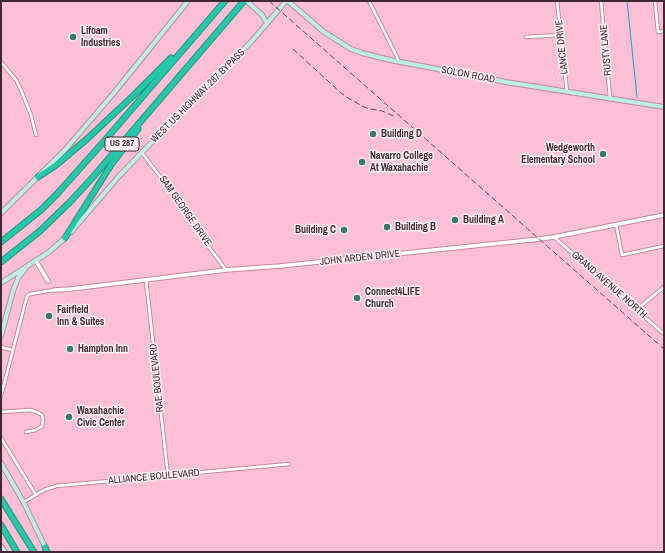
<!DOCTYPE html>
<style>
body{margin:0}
#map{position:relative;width:665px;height:553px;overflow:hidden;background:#fbc0d6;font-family:"Archivo Narrow",sans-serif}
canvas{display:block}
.frame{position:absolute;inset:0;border:2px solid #3e2831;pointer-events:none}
</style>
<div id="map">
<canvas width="665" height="553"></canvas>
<div class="frame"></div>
</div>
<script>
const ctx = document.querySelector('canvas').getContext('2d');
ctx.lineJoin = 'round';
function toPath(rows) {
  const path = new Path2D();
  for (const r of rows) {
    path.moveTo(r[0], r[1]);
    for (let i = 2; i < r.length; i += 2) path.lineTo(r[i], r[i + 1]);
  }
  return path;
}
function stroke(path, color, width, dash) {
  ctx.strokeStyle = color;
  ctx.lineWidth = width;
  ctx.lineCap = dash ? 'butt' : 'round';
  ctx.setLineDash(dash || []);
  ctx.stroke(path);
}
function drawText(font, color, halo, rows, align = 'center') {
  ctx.font = font + ' "Archivo Narrow",sans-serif';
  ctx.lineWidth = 3;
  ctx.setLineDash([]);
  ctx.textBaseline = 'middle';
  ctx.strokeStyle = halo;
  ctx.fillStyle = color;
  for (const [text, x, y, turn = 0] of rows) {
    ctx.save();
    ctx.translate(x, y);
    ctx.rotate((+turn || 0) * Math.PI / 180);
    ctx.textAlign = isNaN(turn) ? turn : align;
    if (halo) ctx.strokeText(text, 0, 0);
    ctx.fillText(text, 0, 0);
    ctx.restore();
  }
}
stroke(toPath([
 [627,1,637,97],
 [67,552,67,551,69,552]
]), '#18a1dd', 1);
const minor = toPath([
 [369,1,399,61],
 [557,1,567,92],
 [601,1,610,98],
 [655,1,658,32,664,31],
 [526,37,560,35],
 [1,62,16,80,21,90,31,115,36,135],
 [142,153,162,179,192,224,226,270],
 [616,224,622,255,664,246],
 [554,237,664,334],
 [146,280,168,476],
 [636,310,664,287],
 [1,347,12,350],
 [1,396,27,296,30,294,54,290],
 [1,412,30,410,37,412,42,415,43,420,42,426,36,430,26,432],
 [1,438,36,495],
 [24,502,44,490,56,486,289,464]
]);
const tertiary = toPath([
 [36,261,48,281],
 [54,290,71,289,226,270,280,266,540,239,554,237,664,215]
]);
const secondary = toPath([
 [247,1,262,15,267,23],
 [288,1,324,32,351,49,362,53,390,60,506,82,664,107],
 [1,213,65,150,113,94,188,1],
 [71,232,120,175,185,108,252,41,286,1],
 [1,283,49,252,66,237],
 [1,336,13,291,18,278,25,269],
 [1,463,24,503,46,549],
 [1,546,5,552]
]);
const motorway = toPath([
 [38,177,56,165,87,139,135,94,171,58],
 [65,238,111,165,138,129],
 [1,242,41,210,57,194,106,139,225,1],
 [1,262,40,231,70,202,93,177,244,1],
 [1,499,34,552],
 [1,525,17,552],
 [45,547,47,552]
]);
stroke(minor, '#c18a9f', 4.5);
stroke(tertiary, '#c18a9f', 5.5);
stroke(secondary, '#c18a9f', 6);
stroke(motorway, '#2d8f7e', 7);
stroke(minor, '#fff', 2.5);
stroke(tertiary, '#fff', 3.5);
stroke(secondary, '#bdeee5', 4);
stroke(motorway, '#24c7a7', 5);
stroke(toPath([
 [269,1,664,349],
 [293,49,341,93,348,98,362,106,370,109,382,111,396,117]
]), '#644652', 1, [6, 3]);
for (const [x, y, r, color] of [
 [73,37,4,"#397a6a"],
 [373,134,4,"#397a6a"],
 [603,154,4,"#397a6a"],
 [362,162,4,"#397a6a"],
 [455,220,4,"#397a6a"],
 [387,227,4,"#397a6a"],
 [344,230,4,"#397a6a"],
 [357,298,4,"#397a6a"],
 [49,316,4,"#397a6a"],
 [70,349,4,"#397a6a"],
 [69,417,4,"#397a6a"]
]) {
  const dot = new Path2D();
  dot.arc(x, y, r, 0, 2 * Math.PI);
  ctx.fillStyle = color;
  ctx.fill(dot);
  stroke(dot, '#fdf0f5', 1.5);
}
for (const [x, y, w] of [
 [122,144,34]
]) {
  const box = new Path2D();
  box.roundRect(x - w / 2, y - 7, w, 14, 3);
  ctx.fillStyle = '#fdf0f5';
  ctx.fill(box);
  stroke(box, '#3e2831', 1);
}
drawText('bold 9px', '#3e2831', null, [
 ["US 287",122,144]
]);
drawText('bold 10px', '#3e2831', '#fdf0f5', [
 ["Lifoam",81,31],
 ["Industries",81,43],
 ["Building D",381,134],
 ["Wedgeworth",595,148,"right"],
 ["Elementary School",595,160,"right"],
 ["Navarro College",370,156],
 ["At Waxahachie",370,168],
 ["Building A",463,220],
 ["Building B",395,227],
 ["Building C",336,230,"right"],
 ["Connect4LIFE",365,292],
 ["Church",365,304],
 ["Fairfield",57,310],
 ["Inn & Suites",57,322],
 ["Hampton Inn",78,349],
 ["Waxahachie",77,411],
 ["Civic Center",77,423]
], 'left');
drawText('10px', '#3e2831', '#fdf0f5', [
 ["LANCE DRIVE",562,47,-96],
 ["RUSTY LANE",606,50,-95],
 ["SOLON ROAD",468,75,11],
 ["WEST US HIGHWAY 287 BYPASS",198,96,-45],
 ["SAM GEORGE DRIVE",185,211,55],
 ["JOHN ARDEN DRIVE",360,258,-6],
 ["GRAND AVENUE NORTH",609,285,41],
 ["RAE BOULEVARD",157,378,-96],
 ["ALLIANCE BOULEVARD",154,477,-5]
]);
</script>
